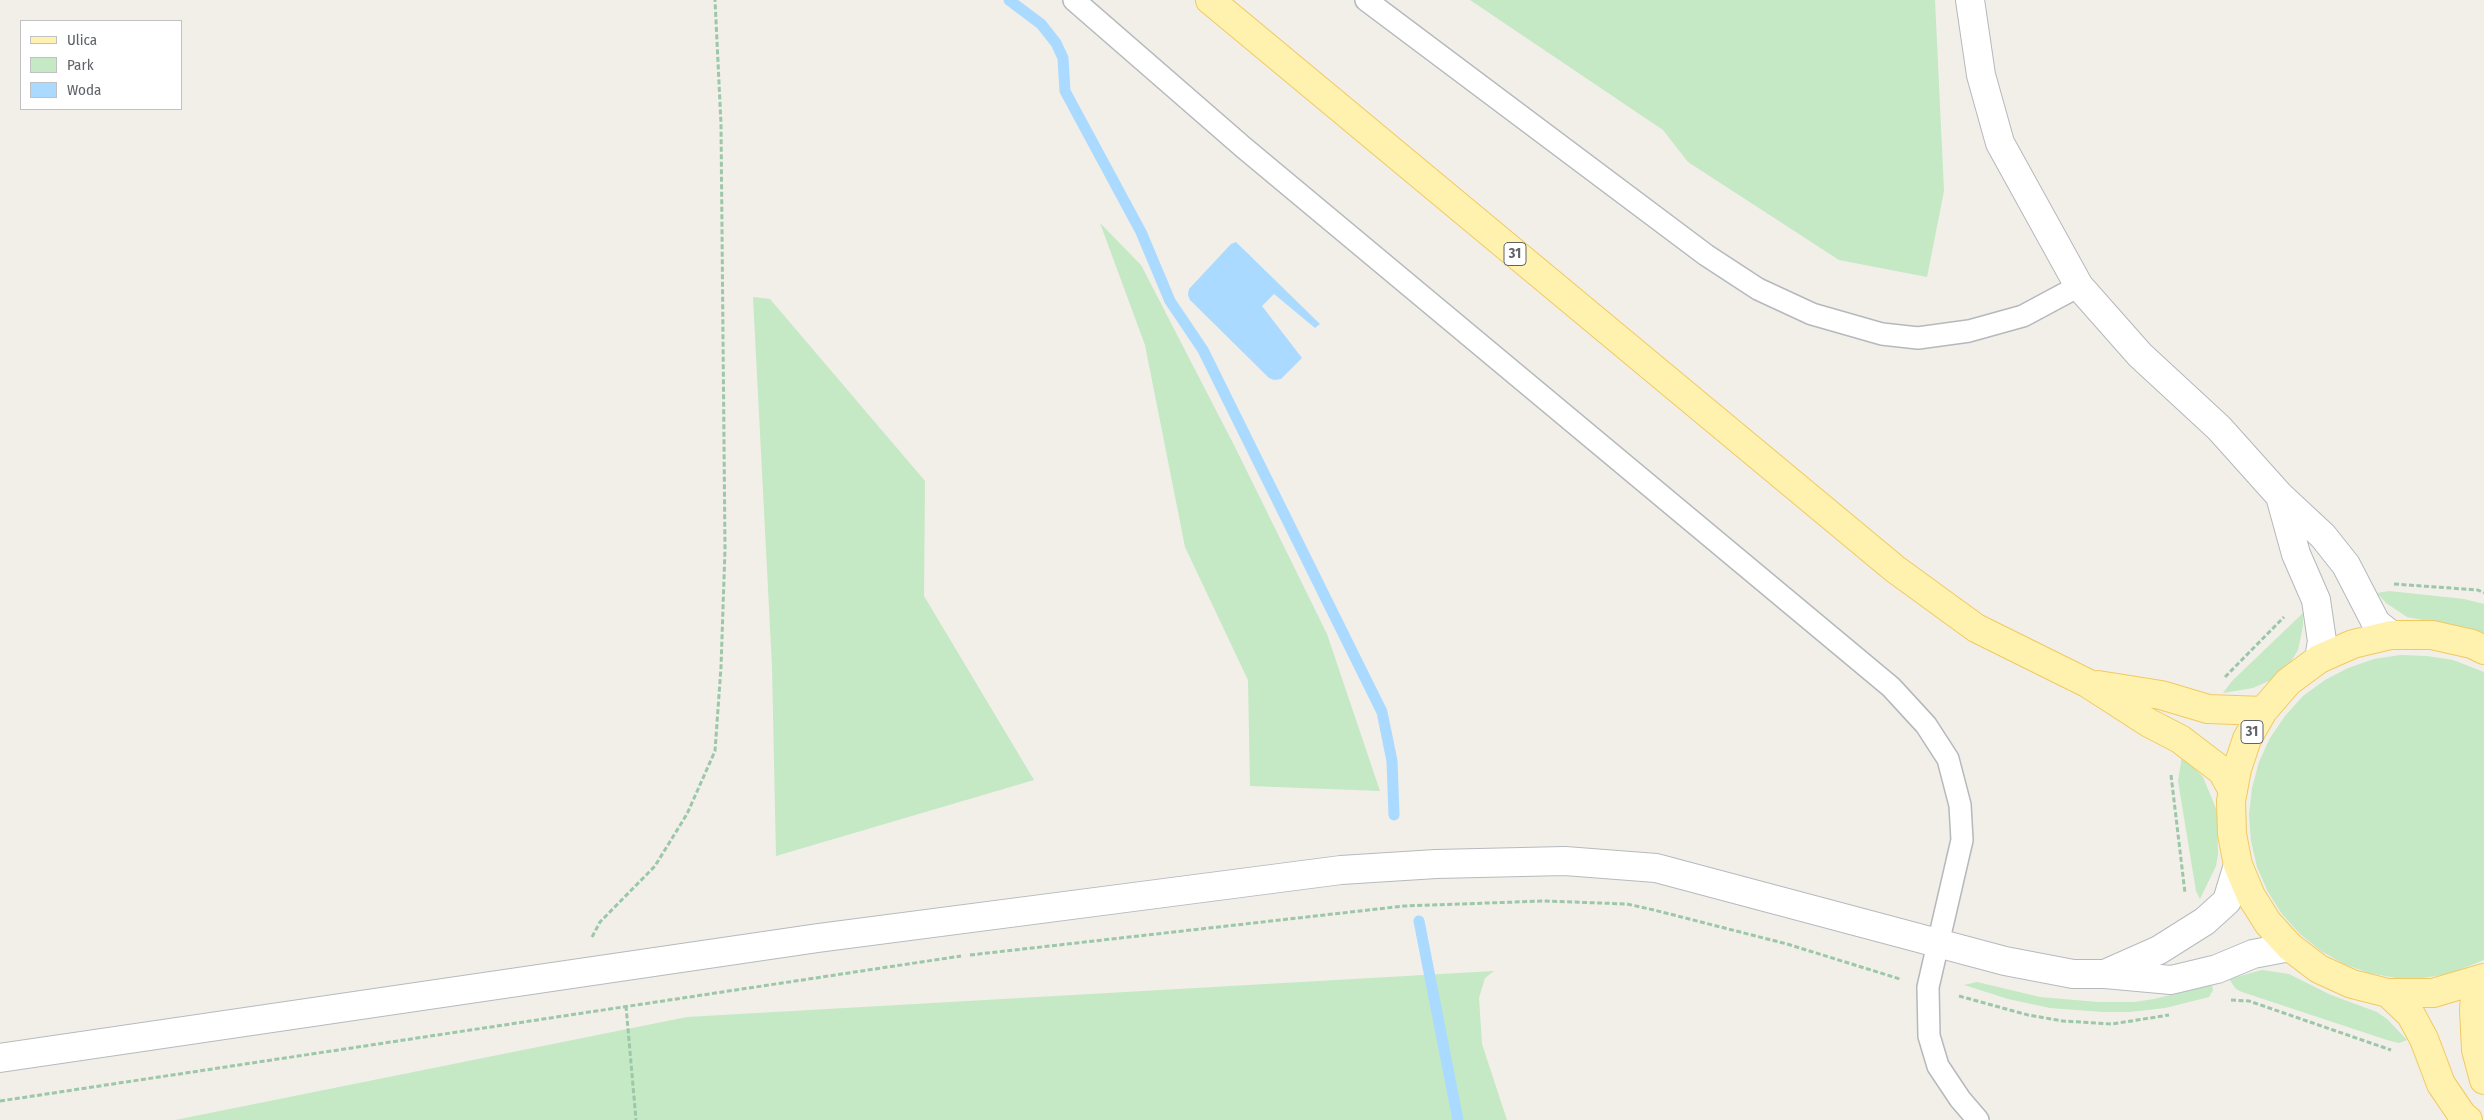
<!DOCTYPE html>
<style>
body{margin:0}
#map{position:relative;width:2484px;height:1120px;overflow:hidden;background:#f1efe8;font-family:"Fira Sans Condensed",sans-serif}
canvas{display:block}
.legend{position:absolute;left:20px;top:20px;width:162px;height:90px;box-sizing:border-box;background:#fff;border:1px solid #bfc1c3;margin:0;padding:6px 9px;list-style:none;font-size:15px;color:#5f6368}
.legend li{display:flex;align-items:center;gap:10px;height:25px}
.legend b{width:25px;border:1px solid #bfc1c3}
</style>
<div id="map">
<canvas width="2484" height="1120"></canvas>
<ul class="legend">
<li><b style="height:6px;background:#fff2af"></b>Ulica</li>
<li><b style="height:14px;background:#c5e8c5"></b>Park</li>
<li><b style="height:14px;background:#aadaff"></b>Woda</li>
</ul>
</div>
<script>
const ctx = document.querySelector('canvas').getContext('2d');
ctx.lineJoin = 'round';
function fill(path, color) {
  ctx.fillStyle = color;
  ctx.fill(path, 'evenodd');
}
function toPath(rows) {
  const path = new Path2D();
  for (const r of rows) {
    path.moveTo(r[0], r[1]);
    for (let i = 2; i < r.length; i += 2) path.lineTo(r[i], r[i + 1]);
  }
  return path;
}
function stroke(path, color, width, dash) {
  ctx.strokeStyle = color;
  ctx.lineWidth = width;
  ctx.lineCap = dash ? 'butt' : 'round';
  ctx.setLineDash(dash || []);
  ctx.stroke(path);
}
function drawText(font, color, halo, rows, align = 'center') {
  ctx.font = font + ' "Fira Sans Condensed",sans-serif';
  ctx.lineWidth = 4;
  ctx.setLineDash([]);
  ctx.textBaseline = 'middle';
  ctx.strokeStyle = halo;
  ctx.fillStyle = color;
  for (const [text, x, y, turn = 0] of rows) {
    ctx.save();
    ctx.translate(x, y);
    ctx.rotate((+turn || 0) * Math.PI / 180);
    ctx.textAlign = isNaN(turn) ? turn : align;
    if (halo) ctx.strokeText(text, 0, 0);
    ctx.fillText(text, 0, 0);
    ctx.restore();
  }
}
fill(toPath([
 [1470,0,1935,0,1944,191,1927,277,1839,260,1688,162,1663,130],
 [1100,223,1141,265,1236,449,1327,634,1380,791,1250,786,1248,680,1185,547,1145,345],
 [753,297,770,299,925,481,924,596,1034,780,776,856,772,666],
 [2389,591,2464,599,2484,604,2484,635,2464,628,2407,617,2386,603,2377,593],
 [2303,613,2303,626,2298,650,2292,660,2283,670,2271,680,2253,688,2223,693,2232,681],
 [2400,655,2427,656,2453,660,2484,672,2484,960,2449,974,2423,978,2396,978,2369,973,2344,964,2321,951,2300,934,2282,914,2268,892,2257,867,2251,841,2249,815,2252,788,2259,762,2270,738,2285,716,2303,696,2325,680,2348,668,2374,659],
 [2182,756,2203,777,2217,811,2218,854,2216,866,2200,899,2196,891,2178,781],
 [2262,970,2289,974,2331,995,2377,1012,2387,1019,2407,1040,2399,1043,2387,1040,2242,992,2236,989,2229,979],
 [1494,971,1485,978,1479,998,1482,1044,1507,1120,175,1120,687,1017],
 [1977,982,2040,997,2098,1002,2134,1002,2154,999,2212,985,2213,990,2209,997,2165,1008,2130,1012,2103,1012,2050,1008,2008,999,1964,985]
]), '#c5e8c5');
fill(toPath([
 [1236,242,1320,324,1315,328,1274,294,1262,306,1302,358,1281,379,1274,380,1269,378,1190,300,1188,295,1189,289,1231,244]
]), '#aadaff');
stroke(toPath([
 [1009,0,1041,24,1056,43,1063,58,1065,91,1141,232,1170,301,1203,350,1382,712,1392,761,1394,815],
 [1419,921,1458,1120]
]), '#aadaff', 11);
const lane = toPath([
 [1074,0,1243,147,1891,687,1926,725,1948,759,1960,805,1962,840,1928,987,1929,1036,1938,1066,1960,1099,1978,1120],
 [1366,0,1706,255,1758,289,1812,314,1882,334,1918,338,1969,331,2023,316,2079,286]
]);
const street = toPath([
 [1970,0,1981,75,2000,143,2079,286,2140,355,2219,428,2280,496,2323,536,2346,565,2376,623,2391,635],
 [2280,496,2296,554,2316,600,2322,641,2319,659]
]);
const secondary = toPath([
 [2107,973,2159,950,2205,921,2227,901,2238,865],
 [0,1058,818,938,1341,870,1436,864,1565,861,1656,868,2005,961,2073,974,2105,974,2171,980,2217,969,2253,954,2290,947]
]);
const primary = toPath([
 [1210,0,1895,569,1976,628,2087,683,2149,723,2180,739,2222,771,2233,791],
 [2484,650,2472,644,2432,635,2391,635,2353,644,2319,659,2288,682,2263,711,2247,739,2237,769,2231,801,2232,834,2238,865,2251,896,2268,923,2290,947,2319,969,2352,984,2388,993,2433,993,2484,978],
 [2098,685,2161,695,2208,709,2263,711],
 [2476,982,2474,1010,2476,1050,2484,1080],
 [2388,993,2411,1015,2424,1039,2441,1084,2462,1115,2468,1120]
]);
stroke(lane, '#b5b8bc', 24);
stroke(street, '#b5b8bc', 30);
stroke(secondary, '#b6babf', 30);
stroke(primary, '#f2c960', 30);
stroke(toPath([
 [2394,584,2478,590,2484,593],
 [2225,677,2284,617],
 [2171,775,2185,893],
 [592,937,600,922,655,866,687,814,715,751,721,667,725,549,721,124,715,0],
 [970,955,1404,906,1544,901,1627,904,1654,910,1787,944,1900,979],
 [1959,996,2028,1015,2063,1021,2112,1024,2169,1015],
 [2231,1000,2249,1001,2391,1050],
 [626,1006,636,1120],
 [0,1101,961,956]
]), '#9cc7a9', 3, [5, 2.5]);
stroke(lane, '#fff', 21);
stroke(street, '#fff', 28);
stroke(secondary, '#fff', 28);
stroke(primary, '#fff2af', 28);
for (const [x, y, w] of [
 [1515,254,22],
 [2252,732,22]
]) {
  const box = new Path2D();
  box.roundRect(x - w / 2, y - 11.5, w, 23, 4);
  ctx.fillStyle = '#fff';
  ctx.fill(box);
  stroke(box, '#5f6368', 1);
}
drawText('bold 14px', '#5f6368', null, [
 ["31",1515,254],
 ["31",2252,732]
]);
</script>
